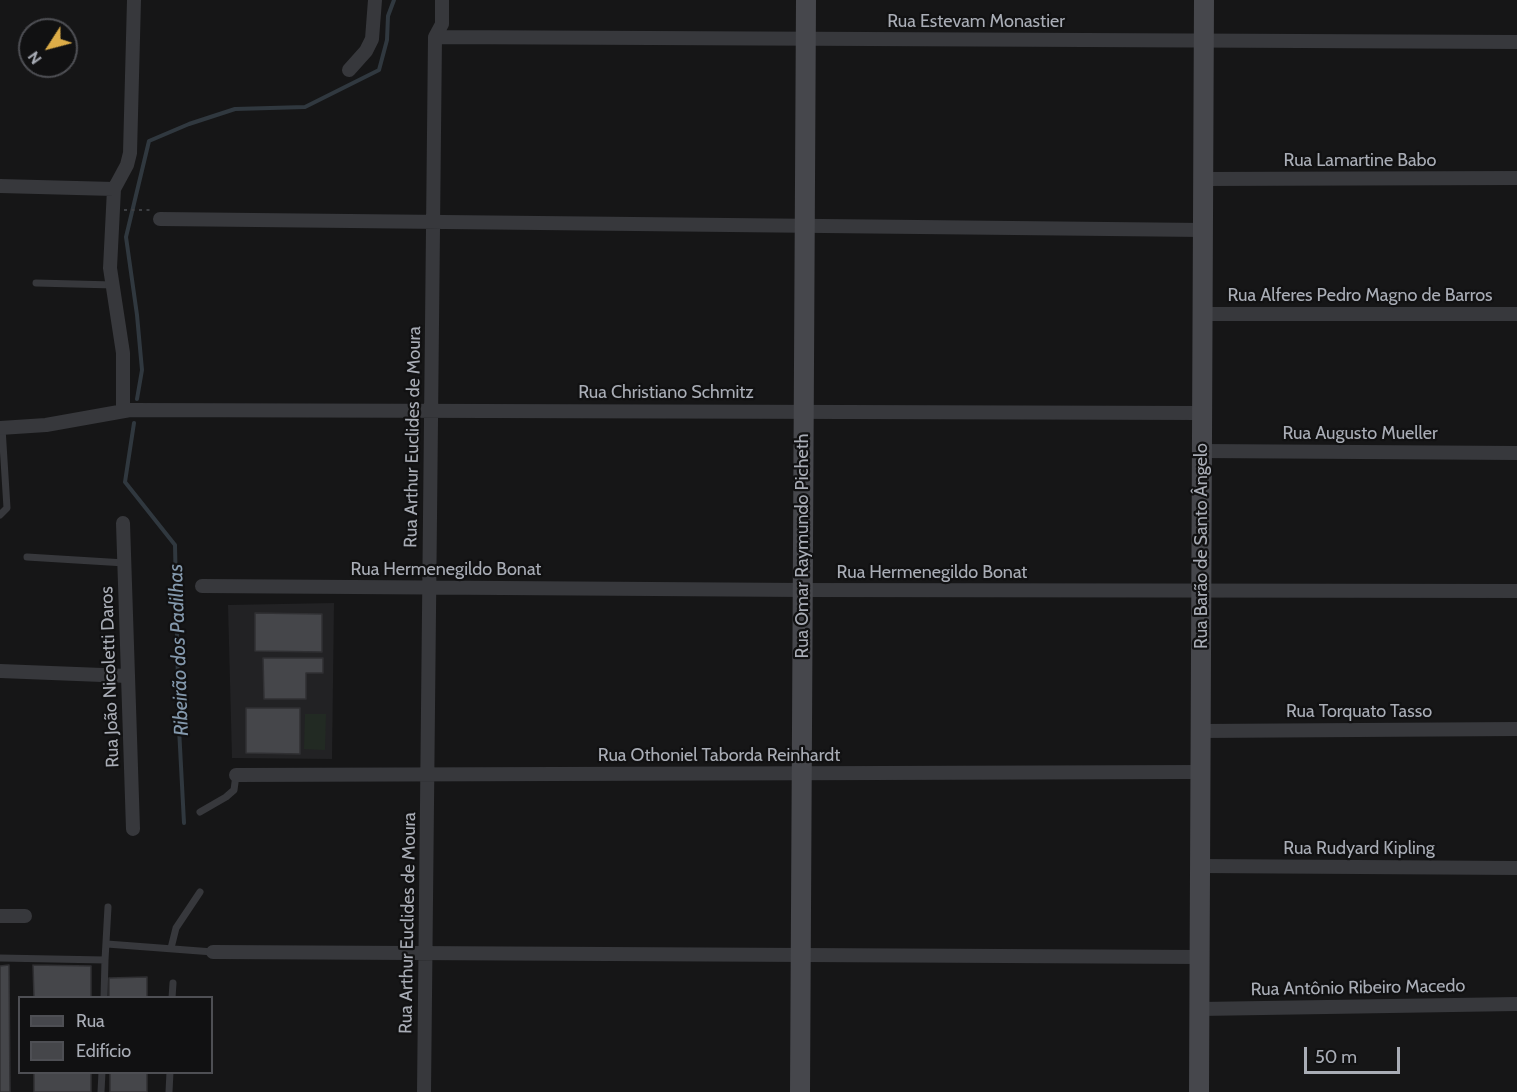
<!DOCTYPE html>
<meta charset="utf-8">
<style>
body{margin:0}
#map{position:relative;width:1517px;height:1092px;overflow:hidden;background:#161617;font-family:Cabin,sans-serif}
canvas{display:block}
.legend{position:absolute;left:18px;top:996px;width:195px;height:78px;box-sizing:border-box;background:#111112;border:2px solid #4e4f54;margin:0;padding:8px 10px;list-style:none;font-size:18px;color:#a9adb6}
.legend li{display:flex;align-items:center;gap:12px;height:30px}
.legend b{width:30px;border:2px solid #4e4f54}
.north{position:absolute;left:18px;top:18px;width:60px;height:60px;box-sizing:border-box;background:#111112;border:2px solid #4e4f54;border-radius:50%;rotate:234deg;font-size:16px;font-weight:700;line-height:24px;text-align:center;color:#a9adb6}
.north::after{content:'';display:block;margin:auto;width:21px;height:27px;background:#ddad48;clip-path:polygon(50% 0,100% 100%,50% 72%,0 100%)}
.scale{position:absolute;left:1304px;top:1047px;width:96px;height:27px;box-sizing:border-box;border:3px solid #a9adb6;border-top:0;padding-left:8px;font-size:18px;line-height:21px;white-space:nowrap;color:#a9adb6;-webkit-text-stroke:4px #111112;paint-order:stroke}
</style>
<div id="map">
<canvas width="1517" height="1092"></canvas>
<ul class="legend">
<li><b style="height:8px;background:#46474c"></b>Rua</li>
<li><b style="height:16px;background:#45464a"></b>Edifício</li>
</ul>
<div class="north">N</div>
<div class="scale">50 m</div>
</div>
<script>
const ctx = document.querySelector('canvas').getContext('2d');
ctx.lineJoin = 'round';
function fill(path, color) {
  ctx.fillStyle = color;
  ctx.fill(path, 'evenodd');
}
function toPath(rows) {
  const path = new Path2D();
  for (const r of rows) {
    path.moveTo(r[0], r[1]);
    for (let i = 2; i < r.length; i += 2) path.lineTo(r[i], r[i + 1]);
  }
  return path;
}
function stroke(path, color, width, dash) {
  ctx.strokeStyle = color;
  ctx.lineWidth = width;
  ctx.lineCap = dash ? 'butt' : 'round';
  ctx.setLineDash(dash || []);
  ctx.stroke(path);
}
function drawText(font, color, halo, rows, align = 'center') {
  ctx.font = font + ' Cabin,sans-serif';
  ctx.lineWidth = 4.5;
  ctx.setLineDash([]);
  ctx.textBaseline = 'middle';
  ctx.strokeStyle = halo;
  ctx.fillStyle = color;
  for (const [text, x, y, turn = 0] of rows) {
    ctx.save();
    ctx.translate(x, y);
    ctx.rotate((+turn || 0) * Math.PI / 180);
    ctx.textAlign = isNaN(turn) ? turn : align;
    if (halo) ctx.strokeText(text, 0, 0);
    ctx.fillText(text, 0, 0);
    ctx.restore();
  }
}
fill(toPath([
 [334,603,332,759,232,758,228,605]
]), '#222224');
fill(toPath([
 [305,714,326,714,325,750,304,749]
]), '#222a23');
stroke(toPath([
 [137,399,142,370,137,315,126,237,149,141,189,124,235,109,305,107,379,70,387,40,388,16,394,0],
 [134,423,125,482,175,545,179,728,184,823]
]), '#30383f', 4);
const building = toPath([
 [255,613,322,614,322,652,255,651,255,613],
 [263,658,323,658,323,673,306,673,306,699,264,699,263,658],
 [246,708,300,708,300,754,246,753,246,708],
 [9,965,10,1092,0,1092,0,966,9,965],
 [33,965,91,966,91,998,34,998,33,965],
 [147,977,147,998,109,998,109,978,147,977],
 [34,1072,91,1072,91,1092,34,1092,34,1072],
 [110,1072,147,1072,147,1092,110,1092,110,1072]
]);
fill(building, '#45464a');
stroke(building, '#303033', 1.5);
stroke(toPath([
 [124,210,152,210]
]), '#3d3f43', 2, [3, 4.5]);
stroke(toPath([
 [36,283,114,285],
 [0,515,7,508,2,428],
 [27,557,125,563],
 [200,812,226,797,234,790,236,775],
 [107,944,213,952],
 [171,948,176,928,200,892],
 [0,958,105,960,108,907],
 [104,998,105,960],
 [172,998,173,983],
 [101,1092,102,1072],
 [169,1092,170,1072]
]), '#37383c', 7);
stroke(toPath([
 [435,37,1517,42],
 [349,70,366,51,372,39,375,0],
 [1203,179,1517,178],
 [0,186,114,189],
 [160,219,1203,230],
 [1203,314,1517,314],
 [123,411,123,353,110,268,114,189,127,165,130,153,134,0],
 [0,428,46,425,130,410,1202,413],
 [1202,451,1517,453],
 [123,523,133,829],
 [202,586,803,590,1517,591],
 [0,671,128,676],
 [1201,731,1517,729],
 [236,775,1201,772],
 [1200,866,1517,868],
 [0,916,25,916],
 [213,952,1200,957],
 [1200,1009,1517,1004],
 [424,1092,435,37,442,24,442,0]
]), '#37383c', 14);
stroke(toPath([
 [800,1092,806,0],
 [1199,1092,1204,0]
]), '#46474c', 20);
drawText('18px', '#a9adb6', '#111112', [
 ["Rua Estevam Monastier",976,22],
 ["Rua Lamartine Babo",1360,161],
 ["Rua Alferes Pedro Magno de Barros",1360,296],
 ["Rua Christiano Schmitz",666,393],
 ["Rua Augusto Mueller",1360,434],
 ["Rua Arthur Euclides de Moura",413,437,-89],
 ["Rua Omar Raymundo Picheth",803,546,-90],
 ["Rua Barão de Santo Ângelo",1202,546,-90],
 ["Rua Hermenegildo Bonat",446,570],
 ["Rua Hermenegildo Bonat",932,573],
 ["Rua João Nicoletti Daros",110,677,-92],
 ["Rua Torquato Tasso",1359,712],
 ["Rua Othoniel Taborda Reinhardt",719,756],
 ["Rua Rudyard Kipling",1359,849],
 ["Rua Arthur Euclides de Moura",408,923,-89],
 ["Rua Antônio Ribeiro Macedo",1358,988,-1]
]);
drawText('italic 20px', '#8499ad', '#111112', [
 ["Ribeirão dos Padilhas",179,650,-92]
]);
</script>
